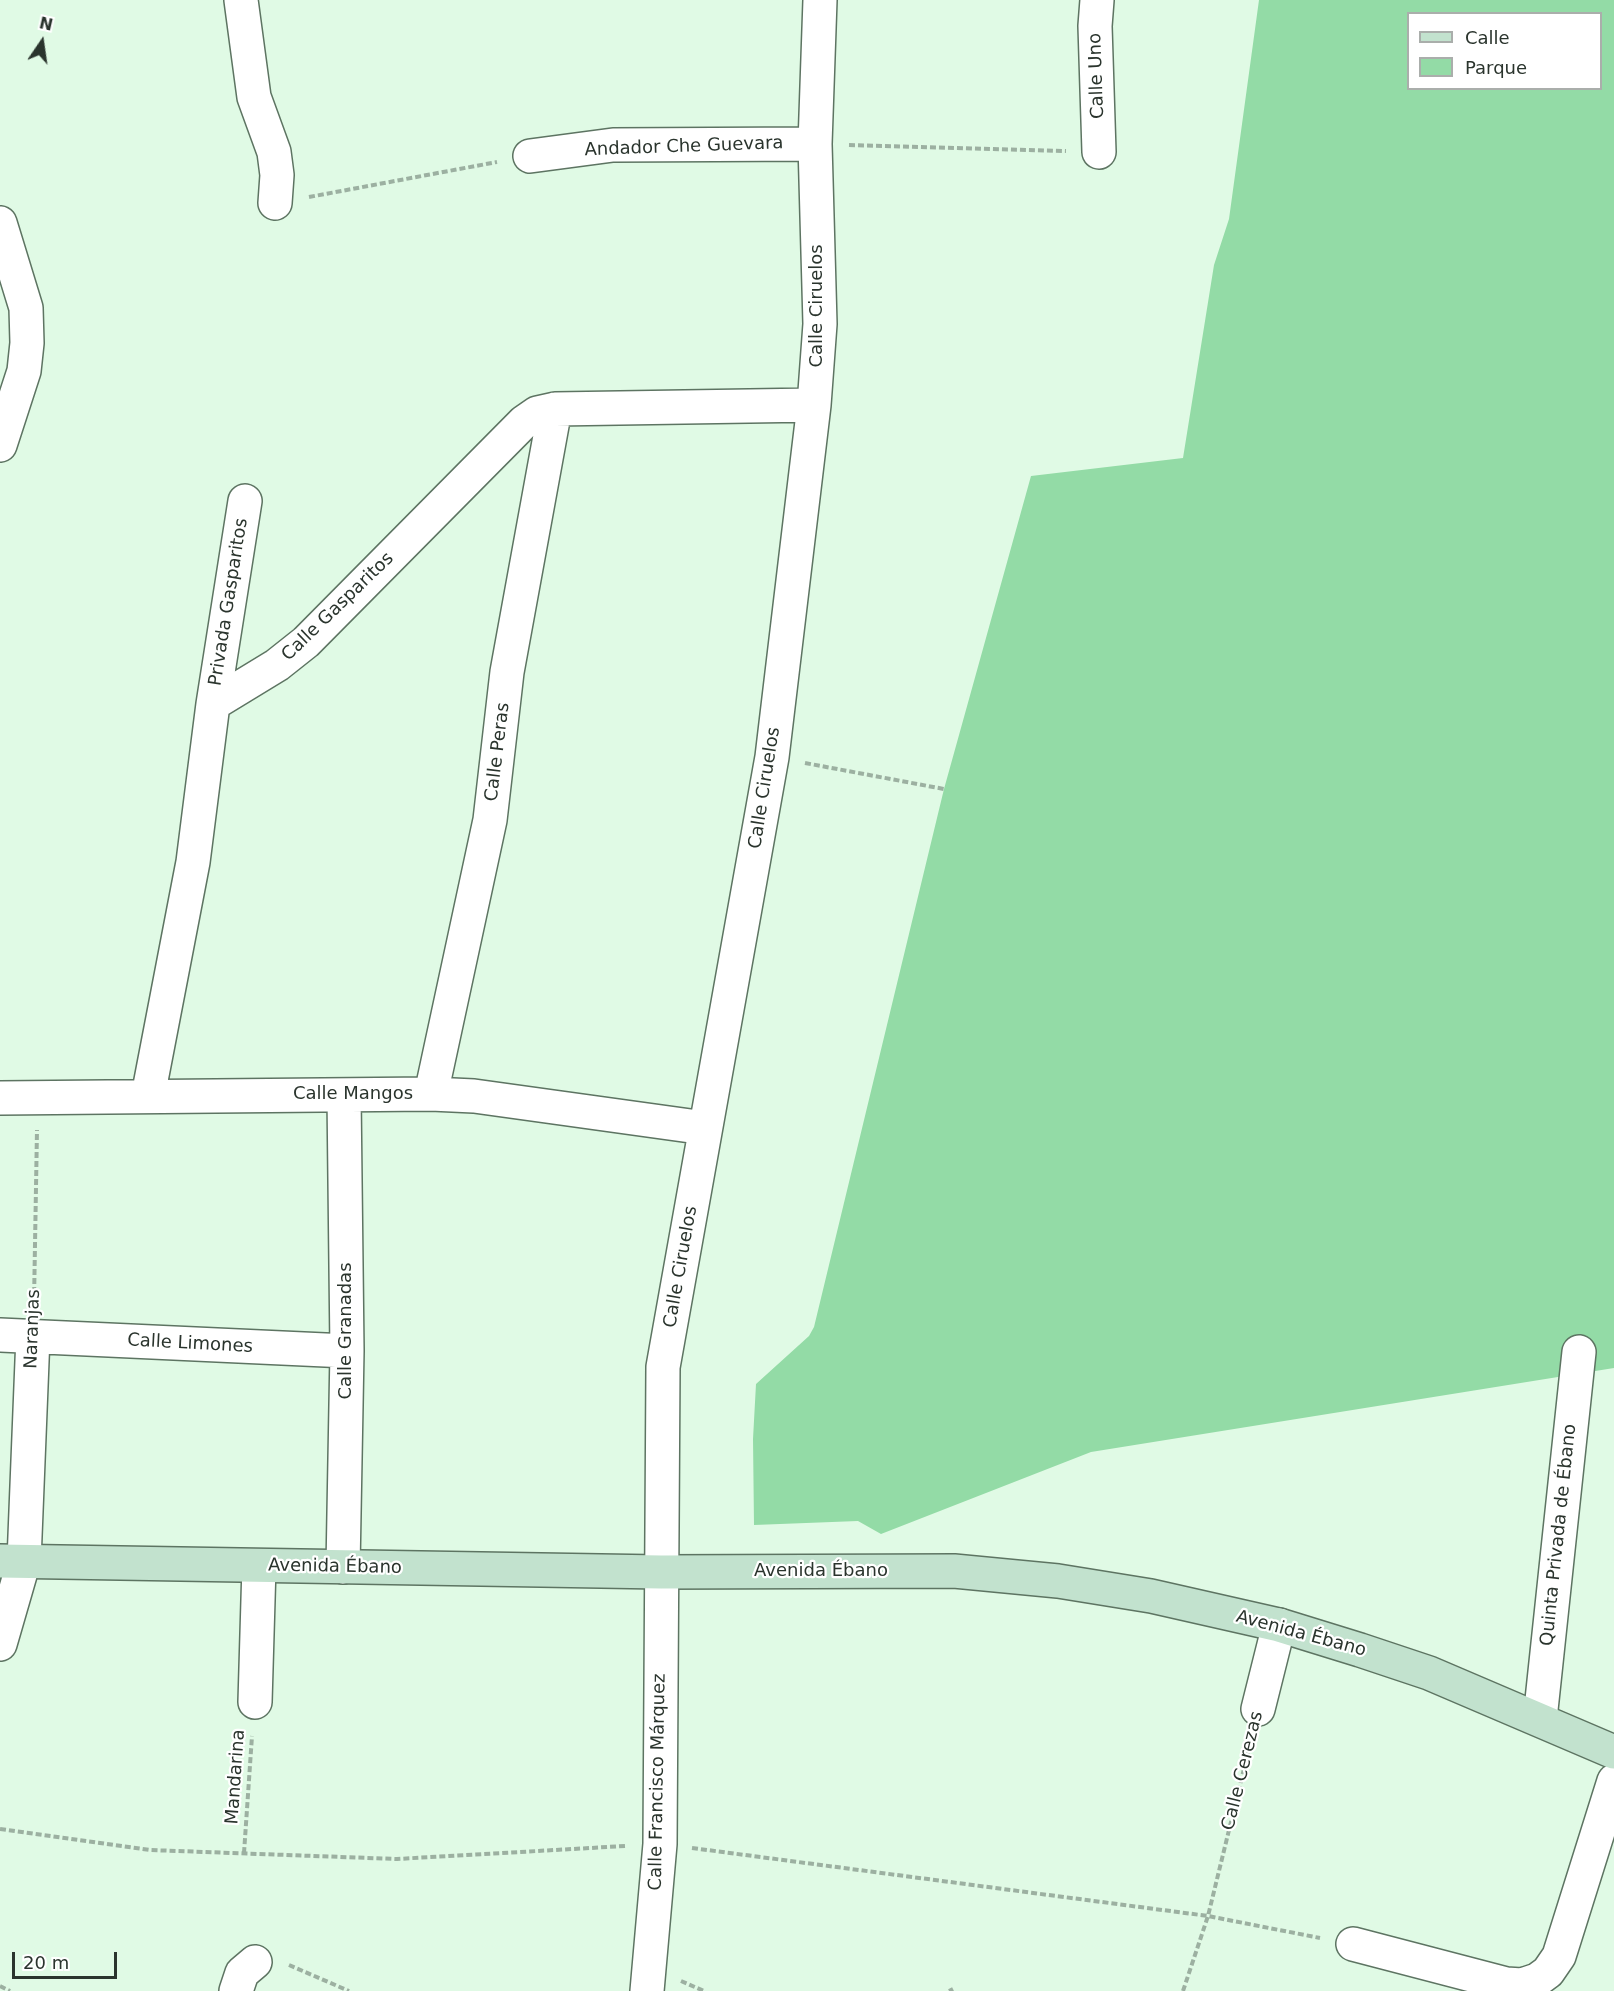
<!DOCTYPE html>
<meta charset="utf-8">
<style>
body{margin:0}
#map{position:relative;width:1614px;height:1991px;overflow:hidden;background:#e0fae5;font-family:"DejaVu Sans",sans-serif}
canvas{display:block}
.legend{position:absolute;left:1407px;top:12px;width:195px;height:78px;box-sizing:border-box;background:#fff;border:2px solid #aaaeab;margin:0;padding:8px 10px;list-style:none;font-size:18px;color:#2a342d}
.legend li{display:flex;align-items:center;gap:12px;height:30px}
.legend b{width:30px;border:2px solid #aaaeab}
.north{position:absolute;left:12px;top:12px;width:60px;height:60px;-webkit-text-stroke:4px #fff;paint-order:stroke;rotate:13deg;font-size:16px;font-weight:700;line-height:24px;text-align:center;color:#2a342d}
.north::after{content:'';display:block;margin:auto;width:21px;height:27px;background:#2a342d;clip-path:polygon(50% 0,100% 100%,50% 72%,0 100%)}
.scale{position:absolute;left:12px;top:1952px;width:105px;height:27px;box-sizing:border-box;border:3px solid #2a342d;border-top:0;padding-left:8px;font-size:18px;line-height:21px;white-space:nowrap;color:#2a342d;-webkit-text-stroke:4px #fff;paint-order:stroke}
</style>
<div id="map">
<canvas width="1614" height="1991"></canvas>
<ul class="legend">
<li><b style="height:8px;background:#c2e2ce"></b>Calle</li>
<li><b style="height:16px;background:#93dba6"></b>Parque</li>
</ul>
<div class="north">N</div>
<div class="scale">20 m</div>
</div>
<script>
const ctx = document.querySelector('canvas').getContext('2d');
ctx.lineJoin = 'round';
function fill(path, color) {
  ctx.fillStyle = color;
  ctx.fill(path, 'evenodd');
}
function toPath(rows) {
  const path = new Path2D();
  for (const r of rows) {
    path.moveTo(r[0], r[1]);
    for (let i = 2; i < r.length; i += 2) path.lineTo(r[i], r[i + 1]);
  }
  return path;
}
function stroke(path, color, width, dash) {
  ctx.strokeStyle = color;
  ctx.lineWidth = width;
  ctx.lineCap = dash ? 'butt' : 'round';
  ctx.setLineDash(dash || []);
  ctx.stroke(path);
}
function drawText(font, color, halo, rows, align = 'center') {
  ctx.font = font + ' "DejaVu Sans",sans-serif';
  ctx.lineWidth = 4.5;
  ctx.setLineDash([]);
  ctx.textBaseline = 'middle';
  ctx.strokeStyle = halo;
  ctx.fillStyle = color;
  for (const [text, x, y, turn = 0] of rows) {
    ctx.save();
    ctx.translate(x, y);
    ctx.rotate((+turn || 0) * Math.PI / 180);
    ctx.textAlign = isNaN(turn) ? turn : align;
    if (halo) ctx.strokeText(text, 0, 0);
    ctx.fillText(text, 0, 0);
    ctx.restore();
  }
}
fill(toPath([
 [1259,0,1614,0,1614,1368,1091,1452,881,1534,858,1521,754,1525,753,1439,756,1384,809,1336,814,1327,944,789,1031,476,1183,458,1214,265,1229,219],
 [1408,14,1600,14,1600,88,1408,88]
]), '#93dba6');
const minor = toPath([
 [241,0,254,97,274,152,277,175,275,203],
 [1097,0,1095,26,1099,152],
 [530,156,613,145,815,144],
 [0,223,26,308,27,343,24,371,0,445],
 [213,704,277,665,306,642,524,422,537,413,555,409,814,405],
 [431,1094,490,820,507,672,555,409],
 [148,1096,193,862,213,704,245,501],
 [0,1098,431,1094,474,1096,705,1128],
 [0,1335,347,1351],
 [343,1567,347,1351,344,1095],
 [0,1644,24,1561,33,1336],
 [255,1702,259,1566],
 [1258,1709,1279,1625],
 [1540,1719,1579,1352],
 [1353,1944,1506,1984,1522,1985,1537,1980,1548,1972,1559,1956,1614,1781],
 [236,1991,242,1973,255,1962],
 [647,1991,660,1844,663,1367,772,757,814,405,820,324,815,144,820,0]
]);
const secondary = toPath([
 [0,1561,661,1572,954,1571,1058,1581,1151,1596,1279,1625,1360,1650,1429,1673,1614,1752]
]);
stroke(minor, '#5d7462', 36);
stroke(secondary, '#5d7462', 36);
stroke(toPath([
 [849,145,1066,151],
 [309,197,497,162],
 [805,763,944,789],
 [34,1302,37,1130],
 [0,1829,150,1850,397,1859,625,1846],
 [692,1848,1208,1916,1320,1938],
 [244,1853,252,1736],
 [289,1965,349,1991],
 [681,1981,704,1991],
 [0,1986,10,1991],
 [949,1991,953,1989],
 [1183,1991,1208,1916,1251,1740]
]), '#9cb0a1', 4, [6, 3]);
stroke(minor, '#fff', 33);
stroke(secondary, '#c2e2ce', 33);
drawText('18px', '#2a342d', '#fff', [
 ["Calle Uno",1097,76,-92],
 ["Andador Che Guevara",684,147,-2],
 ["Calle Ciruelos",817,306,-90],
 ["Privada Gasparitos",229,602,-81],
 ["Calle Gasparitos",338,607,-44],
 ["Calle Peras",498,752,-83],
 ["Calle Ciruelos",765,788,-81],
 ["Calle Mangos",353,1094],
 ["Calle Ciruelos",681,1267,-80],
 ["Naranjas",33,1329,-88],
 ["Calle Granadas",346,1331,-90],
 ["Calle Limones",190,1344,3],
 ["Quinta Privada de Ébano",1559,1535,-84],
 ["Avenida Ébano",335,1567,1],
 ["Avenida Ébano",821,1571],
 ["Avenida Ébano",1301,1634,15],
 ["Calle Cerezas",1243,1771,-76],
 ["Mandarina",236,1777,-86],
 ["Calle Francisco Márquez",658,1782,-89]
]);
</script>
